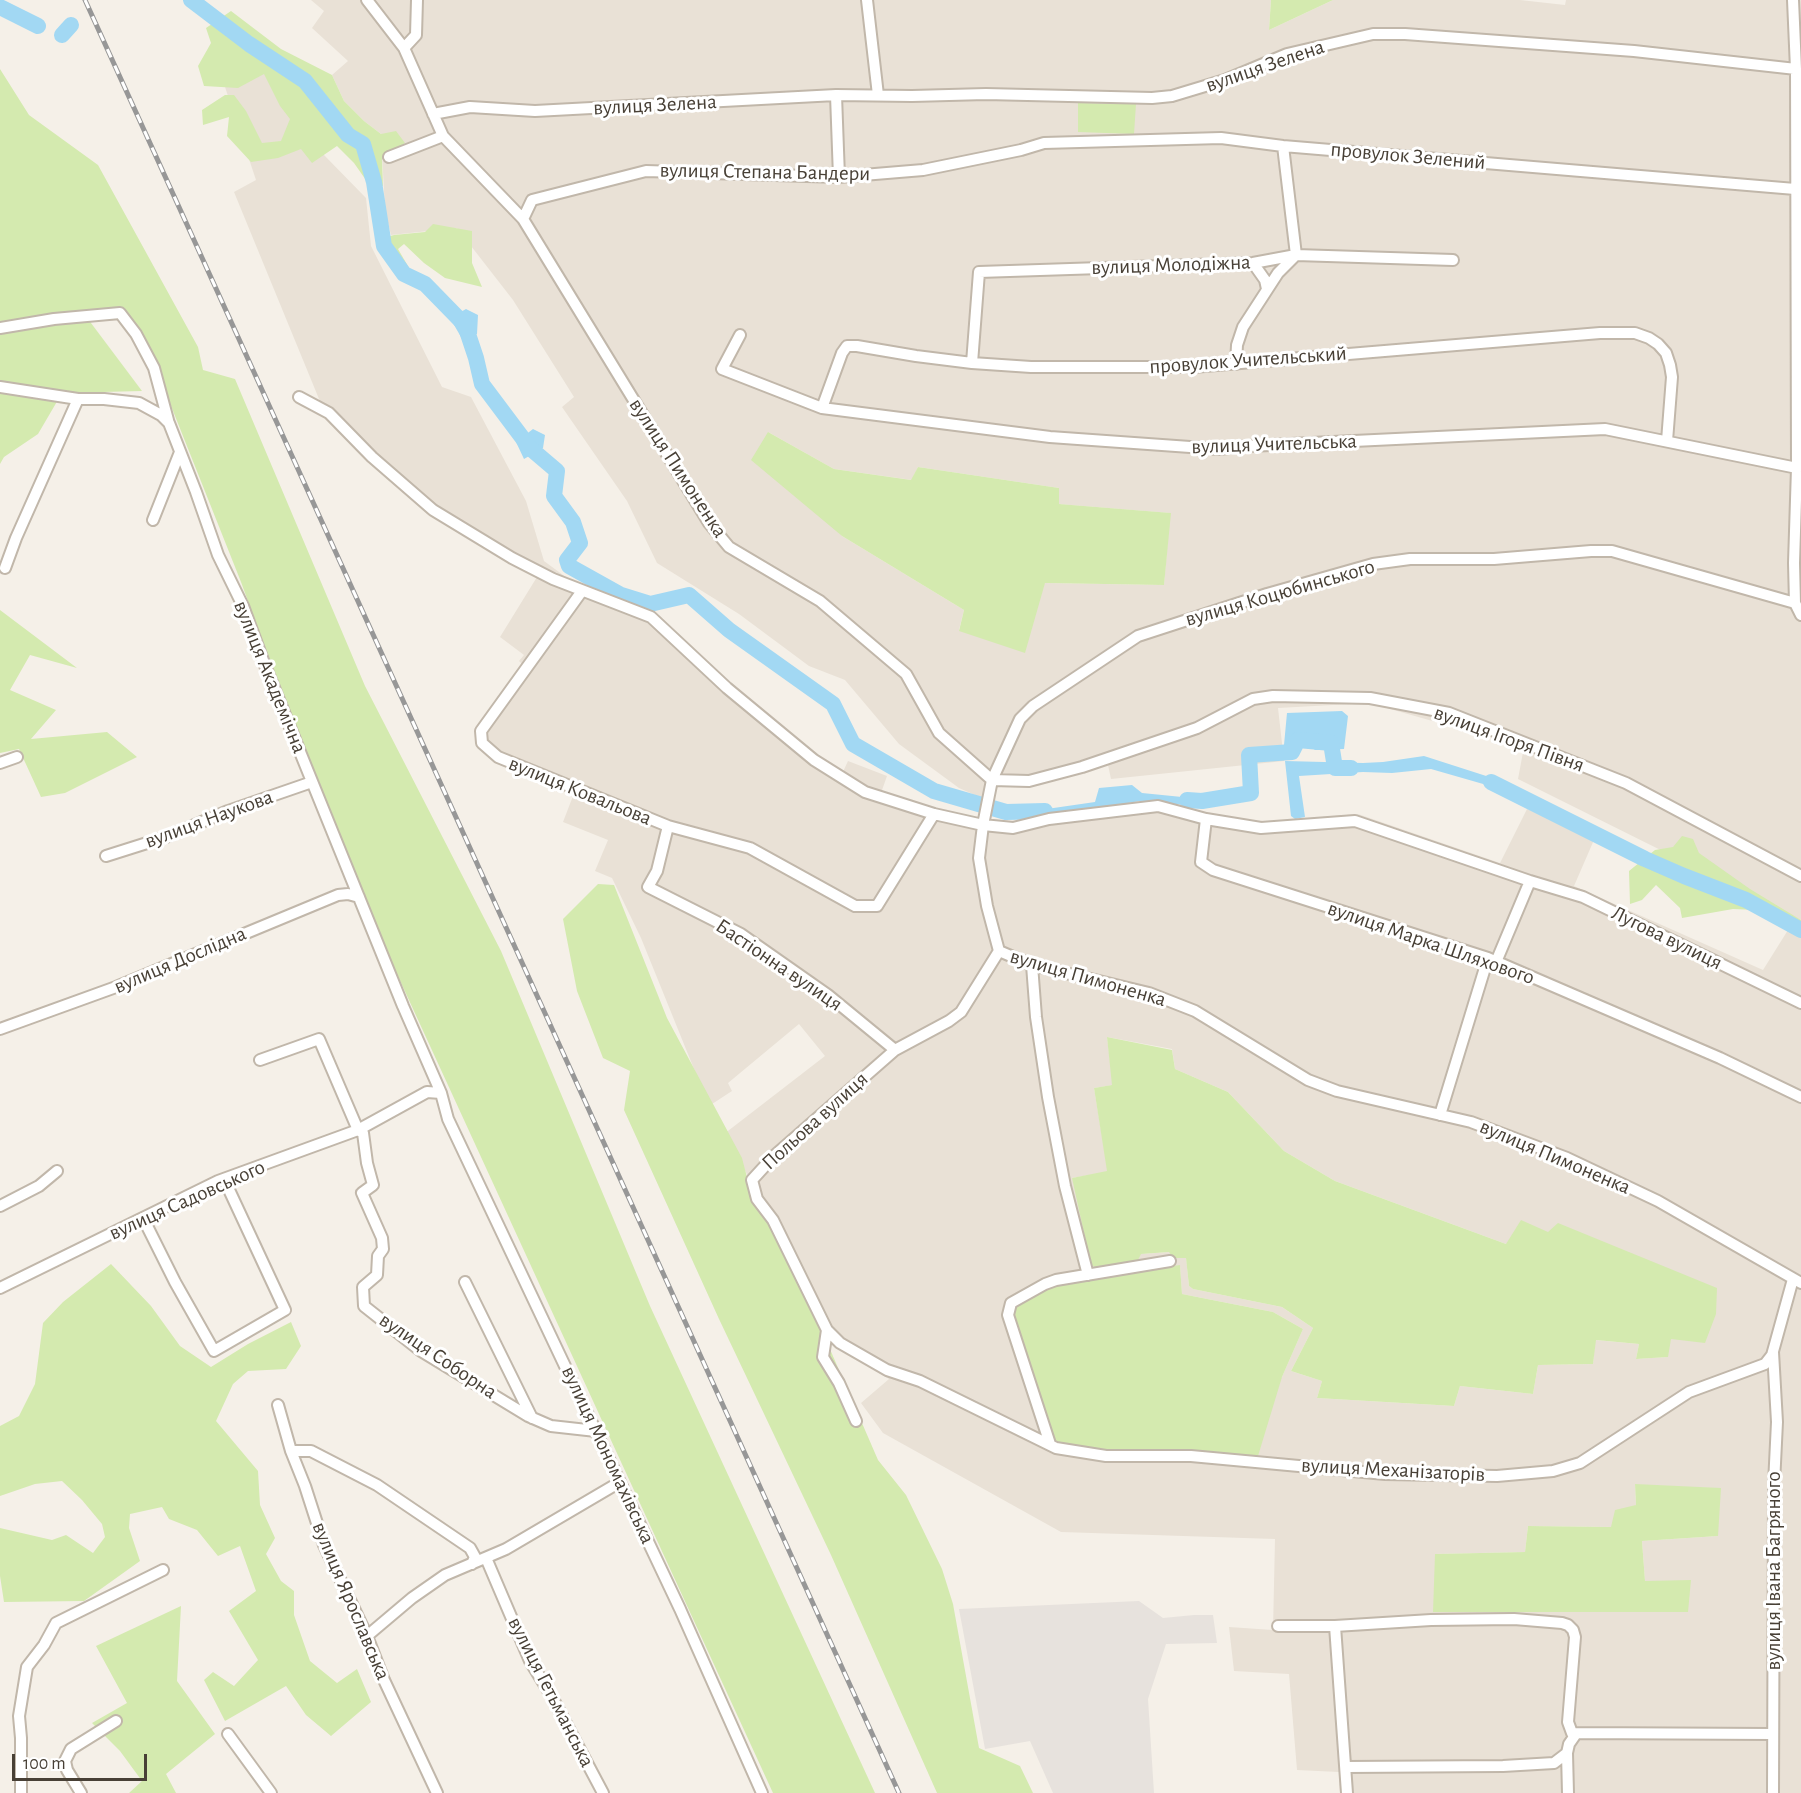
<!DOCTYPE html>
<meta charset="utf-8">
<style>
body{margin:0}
#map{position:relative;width:1801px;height:1793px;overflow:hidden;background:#f5f0e8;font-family:"Alegreya Sans",sans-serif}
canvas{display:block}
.scale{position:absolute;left:12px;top:1754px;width:135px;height:27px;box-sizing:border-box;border:3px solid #484036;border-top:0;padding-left:8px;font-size:18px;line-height:21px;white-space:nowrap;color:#484036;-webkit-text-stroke:4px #fff;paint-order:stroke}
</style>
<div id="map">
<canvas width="1801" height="1793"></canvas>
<div class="scale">100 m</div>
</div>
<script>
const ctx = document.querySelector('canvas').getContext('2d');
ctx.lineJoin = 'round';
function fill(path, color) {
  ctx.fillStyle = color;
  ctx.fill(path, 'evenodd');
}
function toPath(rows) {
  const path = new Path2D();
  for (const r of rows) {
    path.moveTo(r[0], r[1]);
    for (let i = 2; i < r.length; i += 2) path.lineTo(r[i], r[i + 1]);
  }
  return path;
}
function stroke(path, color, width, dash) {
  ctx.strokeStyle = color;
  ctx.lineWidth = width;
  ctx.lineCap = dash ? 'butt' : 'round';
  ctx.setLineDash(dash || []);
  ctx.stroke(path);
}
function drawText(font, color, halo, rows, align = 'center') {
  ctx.font = font + ' "Alegreya Sans",sans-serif';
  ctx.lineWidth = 6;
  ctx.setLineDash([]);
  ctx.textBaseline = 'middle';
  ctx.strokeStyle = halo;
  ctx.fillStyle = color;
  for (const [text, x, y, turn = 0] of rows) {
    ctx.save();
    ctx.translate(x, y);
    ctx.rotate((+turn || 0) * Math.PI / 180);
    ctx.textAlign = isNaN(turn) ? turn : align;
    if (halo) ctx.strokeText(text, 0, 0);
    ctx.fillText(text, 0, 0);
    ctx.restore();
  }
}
fill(toPath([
 [311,0,1271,0,1269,30,1333,0,1520,0,1565,5,1566,0,1801,0,1801,920,1518,779,1524,747,1369,703,1278,708,1284,761,1111,779,1108,765,1028,787,996,784,993,803,959,788,899,744,845,680,809,666,739,614,657,563,627,501,562,407,574,397,513,300,457,228,391,235,385,210,381,134,364,121,344,101,332,75,348,61,312,28,324,11],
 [768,432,834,469,912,480,918,467,1059,488,1058,504,1170,513,1164,585,1045,583,959,630,964,610,842,536],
 [261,65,324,155,366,198,371,246,442,387,471,397,526,501,544,561,582,589,653,614,815,759,842,774,848,761,887,776,881,793,979,821,1013,826,1158,805,1263,822,1358,814,1500,863,1527,809,1597,833,1574,886,1763,970,1788,930,1801,938,1801,1793,1340,1793,1339,1772,1297,1770,1289,1674,1234,1671,1229,1627,1273,1630,1275,1539,1061,1532,883,1433,861,1403,889,1379,837,1347,738,1157,724,1134,825,1056,799,1024,728,1083,732,1091,709,1106,641,938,612,878,595,871,608,840,563,822,573,796,495,761,477,743,524,666,519,661,524,655,500,637,537,577,431,513,326,416,234,192,256,180,223,81],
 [1107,1037,1172,1049,1175,1069,1228,1092,1284,1151,1335,1181,1506,1244,1548,1232,1668,1357,1636,1359,1639,1344,1595,1340,1593,1364,1538,1365,1533,1394,1460,1386,1454,1406,1317,1398,1322,1381,1291,1371,1313,1328,1282,1307,1193,1289,1189,1286,1186,1257,1169,1252,1141,1254,1072,1178,1108,1172,1094,1088,1113,1085],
 [1180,1266,1182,1294,1273,1312,1303,1329,1282,1377,1180,1450,1108,1452,1170,1267],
 [1635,1484,1718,1536,1642,1541,1645,1581,1435,1554,1525,1552,1528,1526,1612,1527,1636,1505]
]), '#e9e1d6');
fill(toPath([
 [1139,1601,1163,1618,1194,1615,1213,1615,1217,1643,1166,1644,1148,1699,1154,1793,1053,1793,1030,1741,985,1749,959,1609]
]), '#e7e2dd');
fill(toPath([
 [1271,0,1333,0,1269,30],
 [231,11,281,49,332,75,344,101,364,121,381,134,396,131,405,143,382,159,383,186,368,183,354,163,337,146,312,163,301,149,278,158,251,162,227,136,229,117,203,125,202,110,225,95,234,95,246,111,262,143,281,141,290,119,280,106,264,74,238,88,204,86,198,66,211,43,206,28],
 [0,69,29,115,98,165,198,347,203,370,235,379,365,686,501,951,650,1306,875,1793,773,1793,335,839,241,582,148,348,122,309,82,311,142,391,62,393,38,434,4,457,0,464],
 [1078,103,1136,104,1134,134,1078,132],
 [433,224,472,231,472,263,482,287,445,278,424,263,404,244,398,249,412,273,395,272,376,240,394,235,425,232],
 [768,432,834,469,911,480,918,467,1059,488,1059,504,1171,513,1164,585,1045,583,1025,653,959,631,964,610,842,536,751,460],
 [0,610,77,668,30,655,10,690,56,710,31,739,107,732,137,757,65,793,41,797,19,749,0,753],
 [1682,836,1693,839,1699,853,1750,889,1801,920,1801,938,1757,910,1733,909,1682,918,1680,908,1656,885,1642,900,1630,904,1629,871,1655,850,1673,847],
 [598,884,614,885,667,1018,742,1158,753,1200,776,1231,826,1340,878,1460,906,1495,942,1569,953,1604,979,1748,1020,1766,1033,1793,937,1793,831,1555,719,1319,624,1110,630,1071,603,1058,577,991,563,919],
 [1107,1037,1172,1050,1175,1069,1228,1092,1284,1151,1335,1181,1506,1244,1521,1220,1548,1232,1558,1223,1717,1288,1716,1314,1705,1343,1671,1339,1668,1357,1636,1359,1639,1344,1596,1340,1593,1364,1538,1365,1533,1394,1460,1386,1454,1406,1317,1398,1322,1381,1291,1371,1313,1328,1282,1307,1193,1289,1189,1286,1186,1258,1173,1258,1169,1252,1141,1254,1137,1262,1095,1267,1091,1265,1072,1178,1107,1171,1094,1088,1112,1085],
 [111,1264,151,1306,180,1346,211,1367,248,1344,291,1322,301,1346,286,1369,248,1371,233,1384,216,1421,258,1471,260,1505,275,1538,266,1554,281,1581,294,1591,294,1615,310,1661,337,1683,357,1669,371,1702,331,1736,306,1715,286,1686,225,1721,204,1680,213,1672,234,1686,258,1660,229,1611,256,1591,240,1546,218,1556,197,1530,169,1519,162,1507,130,1514,129,1528,140,1561,84,1601,4,1602,0,1576,0,1528,52,1540,66,1535,93,1553,105,1537,102,1524,82,1500,62,1481,35,1484,0,1496,0,1426,19,1416,35,1384,43,1323,63,1302],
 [1180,1265,1182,1294,1273,1312,1303,1329,1282,1377,1258,1456,1180,1450,1108,1452,1053,1441,1013,1311,1015,1304,1053,1284],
 [1635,1484,1721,1488,1718,1536,1642,1541,1645,1581,1691,1580,1688,1612,1433,1612,1435,1554,1525,1552,1528,1526,1611,1527,1615,1510,1636,1505],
 [181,1606,177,1681,215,1734,166,1774,176,1793,129,1793,142,1781,120,1751,92,1723,127,1703,96,1646]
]), '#d4eaaf');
fill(toPath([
 [466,309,478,315,477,334,461,337,450,318],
 [533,429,545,435,543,448,524,459,516,442],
 [1342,711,1348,716,1344,749,1315,750,1309,745,1293,746,1288,749,1284,745,1287,713],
 [1424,756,1508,783,1511,792,1431,769,1392,773,1363,772,1299,776,1305,817,1295,819,1291,816,1285,761,1363,763,1383,762],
 [1132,785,1142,793,1182,797,1194,793,1209,795,1207,807,1140,801,1111,806,1016,817,1026,812,1095,802,1099,788]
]), '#a2d8f3');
stroke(toPath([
 [191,0,249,44,305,81,348,135,363,144,374,182,384,246,404,274,425,284,465,325,476,358,482,384,530,448,557,471,554,496,573,522,580,543,567,560,569,566,621,595,650,604,689,595,729,630,833,704,853,744,934,791,1006,812,1045,811],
 [0,7,38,26],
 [62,35,71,25],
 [1491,782,1645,859,1684,876,1746,900,1801,930],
 [1187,800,1202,801,1251,793,1249,755,1292,752,1298,740,1331,743,1335,768,1351,768]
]), '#a2d8f3', 16);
const street = toPath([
 [367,0,404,48,443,136,523,219,709,523,729,547,820,601,906,674,939,733,992,780],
 [867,0,878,95],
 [1793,0,1796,69,1797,468,1794,563,1795,603],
 [404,48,416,35,417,0],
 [836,95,839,177],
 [433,114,470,107,535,111,836,95,912,96,986,94,1152,98,1172,96,1225,80,1287,54,1373,34,1405,34,1634,51,1796,69],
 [389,157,443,136],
 [523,219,532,200,646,171,839,177,923,170,1021,150,1044,143,1221,138,1283,146,1795,189],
 [1253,263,1265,280,1267,289],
 [0,328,54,319,120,313,136,334,154,368,168,420],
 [740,335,722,369,822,408,1050,437,1218,449,1249,446,1605,429,1797,468],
 [972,363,979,272,1253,263,1296,255,1453,260],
 [1236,364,1237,345,1243,327,1278,273,1296,255,1283,146],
 [0,387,78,399,104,399,139,403,161,415,169,423,196,492,218,555,243,606,264,663,403,1006,441,1093,448,1119,680,1609,762,1793],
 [299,397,329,413,372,457,433,510,512,558,553,579,651,617,727,688,814,760,865,792,934,814,983,825,1013,828,1049,819,1158,806,1206,819,1201,862,1213,870,1488,958,1720,1058,1801,1097],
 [822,408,842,353,847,346,857,346,916,356,972,363,1031,367,1193,367,1600,333,1635,333,1649,338,1658,344,1666,353,1670,365,1672,377,1667,441],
 [153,520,180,452],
 [5,568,16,538,78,399],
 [582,591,481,731,482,743,498,757,668,826,750,848,855,906,877,906,934,814],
 [0,763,17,757],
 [992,780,1029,781,1082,767,1197,728,1253,699,1273,696,1370,698,1449,713,1626,783,1801,876],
 [1206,819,1261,828,1355,821,1530,881,1583,897,1801,1003],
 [668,826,657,871,648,887,741,934,828,995,895,1050],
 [106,856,166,837,228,811,312,782],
 [999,951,961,1012,949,1021,895,1050,774,1156,752,1180,757,1199,773,1220,827,1330,840,1343,887,1370,920,1381,1056,1448,1106,1456,1191,1456,1385,1474,1497,1476,1553,1471,1580,1463,1689,1392,1765,1364,1772,1355,1793,1279],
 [999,951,987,906,979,858,983,825,992,780,1020,719,1033,706,1138,636,1267,594,1373,564,1410,559,1494,559,1591,551,1612,551,1795,603,1801,615],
 [999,951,1032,965,1149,993,1195,1011,1308,1080,1337,1091,1471,1122,1567,1158,1658,1201,1801,1283],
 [1496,962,1530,881],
 [1032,965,1036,1017,1048,1097,1065,1186,1088,1275],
 [0,1029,116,987,338,895,348,894,359,897],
 [260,1060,319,1039,358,1130,363,1133,367,1163,373,1185,362,1193,382,1238,383,1249,378,1256,377,1275,363,1287,364,1306,421,1351,528,1416,551,1426,596,1431],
 [1440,1115,1488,958],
 [0,1206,39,1186,57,1171],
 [143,1218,175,1282,214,1351,285,1310,224,1179],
 [465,1282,532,1418],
 [0,1288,218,1181,358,1130,427,1092,441,1093],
 [827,1330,823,1357,839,1383,856,1421],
 [278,1405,291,1451,305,1486,324,1545,367,1636,384,1680,437,1793],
 [1050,1444,1008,1315,1011,1303,1045,1284,1056,1280,1170,1261],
 [291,1451,311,1451,377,1485,470,1548,475,1557,472,1564],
 [486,1558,530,1661,551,1695,603,1793],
 [1278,1626,1335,1626,1431,1620,1514,1619,1562,1623,1568,1625,1573,1630,1575,1637,1568,1722,1572,1733,1773,1734],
 [1335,1626,1347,1793],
 [367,1636,412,1598,445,1575,506,1549,620,1482],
 [228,1734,271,1793],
 [1567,1753,1568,1793],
 [1346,1767,1503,1766,1554,1763,1567,1753,1569,1744,1576,1734],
 [21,1793,21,1738,19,1716,27,1667,44,1645,56,1623,163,1570],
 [81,1793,67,1770,65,1761,71,1749,116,1721],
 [1773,1793,1774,1484,1777,1422,1773,1352]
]);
stroke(street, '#c1b7aa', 14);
stroke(street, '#fff', 10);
const rail = toPath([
 [85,0,899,1793]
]);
stroke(rail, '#979797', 5);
stroke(rail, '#fff', 3, [9]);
drawText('21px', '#484036', '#fff', [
 ["вулиця Зелена",1265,66,-19],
 ["вулиця Зелена",655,105,-3],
 ["провулок Зелений",1408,156,5],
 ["вулиця Степана Бандери",765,172,1],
 ["вулиця Молодіжна",1171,265,-2],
 ["провулок Учительський",1248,360,-4],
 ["вулиця Учительська",1274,444,-2],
 ["вулиця Пимоненка",678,468,57],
 ["вулиця Коцюбинського",1280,593,-16],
 ["вулиця Академічна",270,677,68],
 ["вулиця Ігоря Півня",1509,739,20],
 ["вулиця Ковальова",580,791,22],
 ["вулиця Наукова",209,819,-20],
 ["Лугова вулиця",1667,938,26],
 ["вулиця Марка Шляхового",1431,943,19],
 ["вулиця Дослідна",180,960,-23],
 ["Бастіонна вулиця",779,965,34],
 ["вулиця Пимоненка",1088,978,16],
 ["Польова вулиця",815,1121,-42],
 ["вулиця Пимоненка",1555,1157,23],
 ["вулиця Садовського",187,1200,-24],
 ["вулиця Соборна",438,1356,34],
 ["вулиця Мономахівська",608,1455,65],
 ["вулиця Механізаторів",1393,1470,3],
 ["вулиця Івана Багряного",1774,1571,-90],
 ["вулиця Ярославська",351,1601,67],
 ["вулиця Гетьманська",551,1692,63]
]);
</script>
